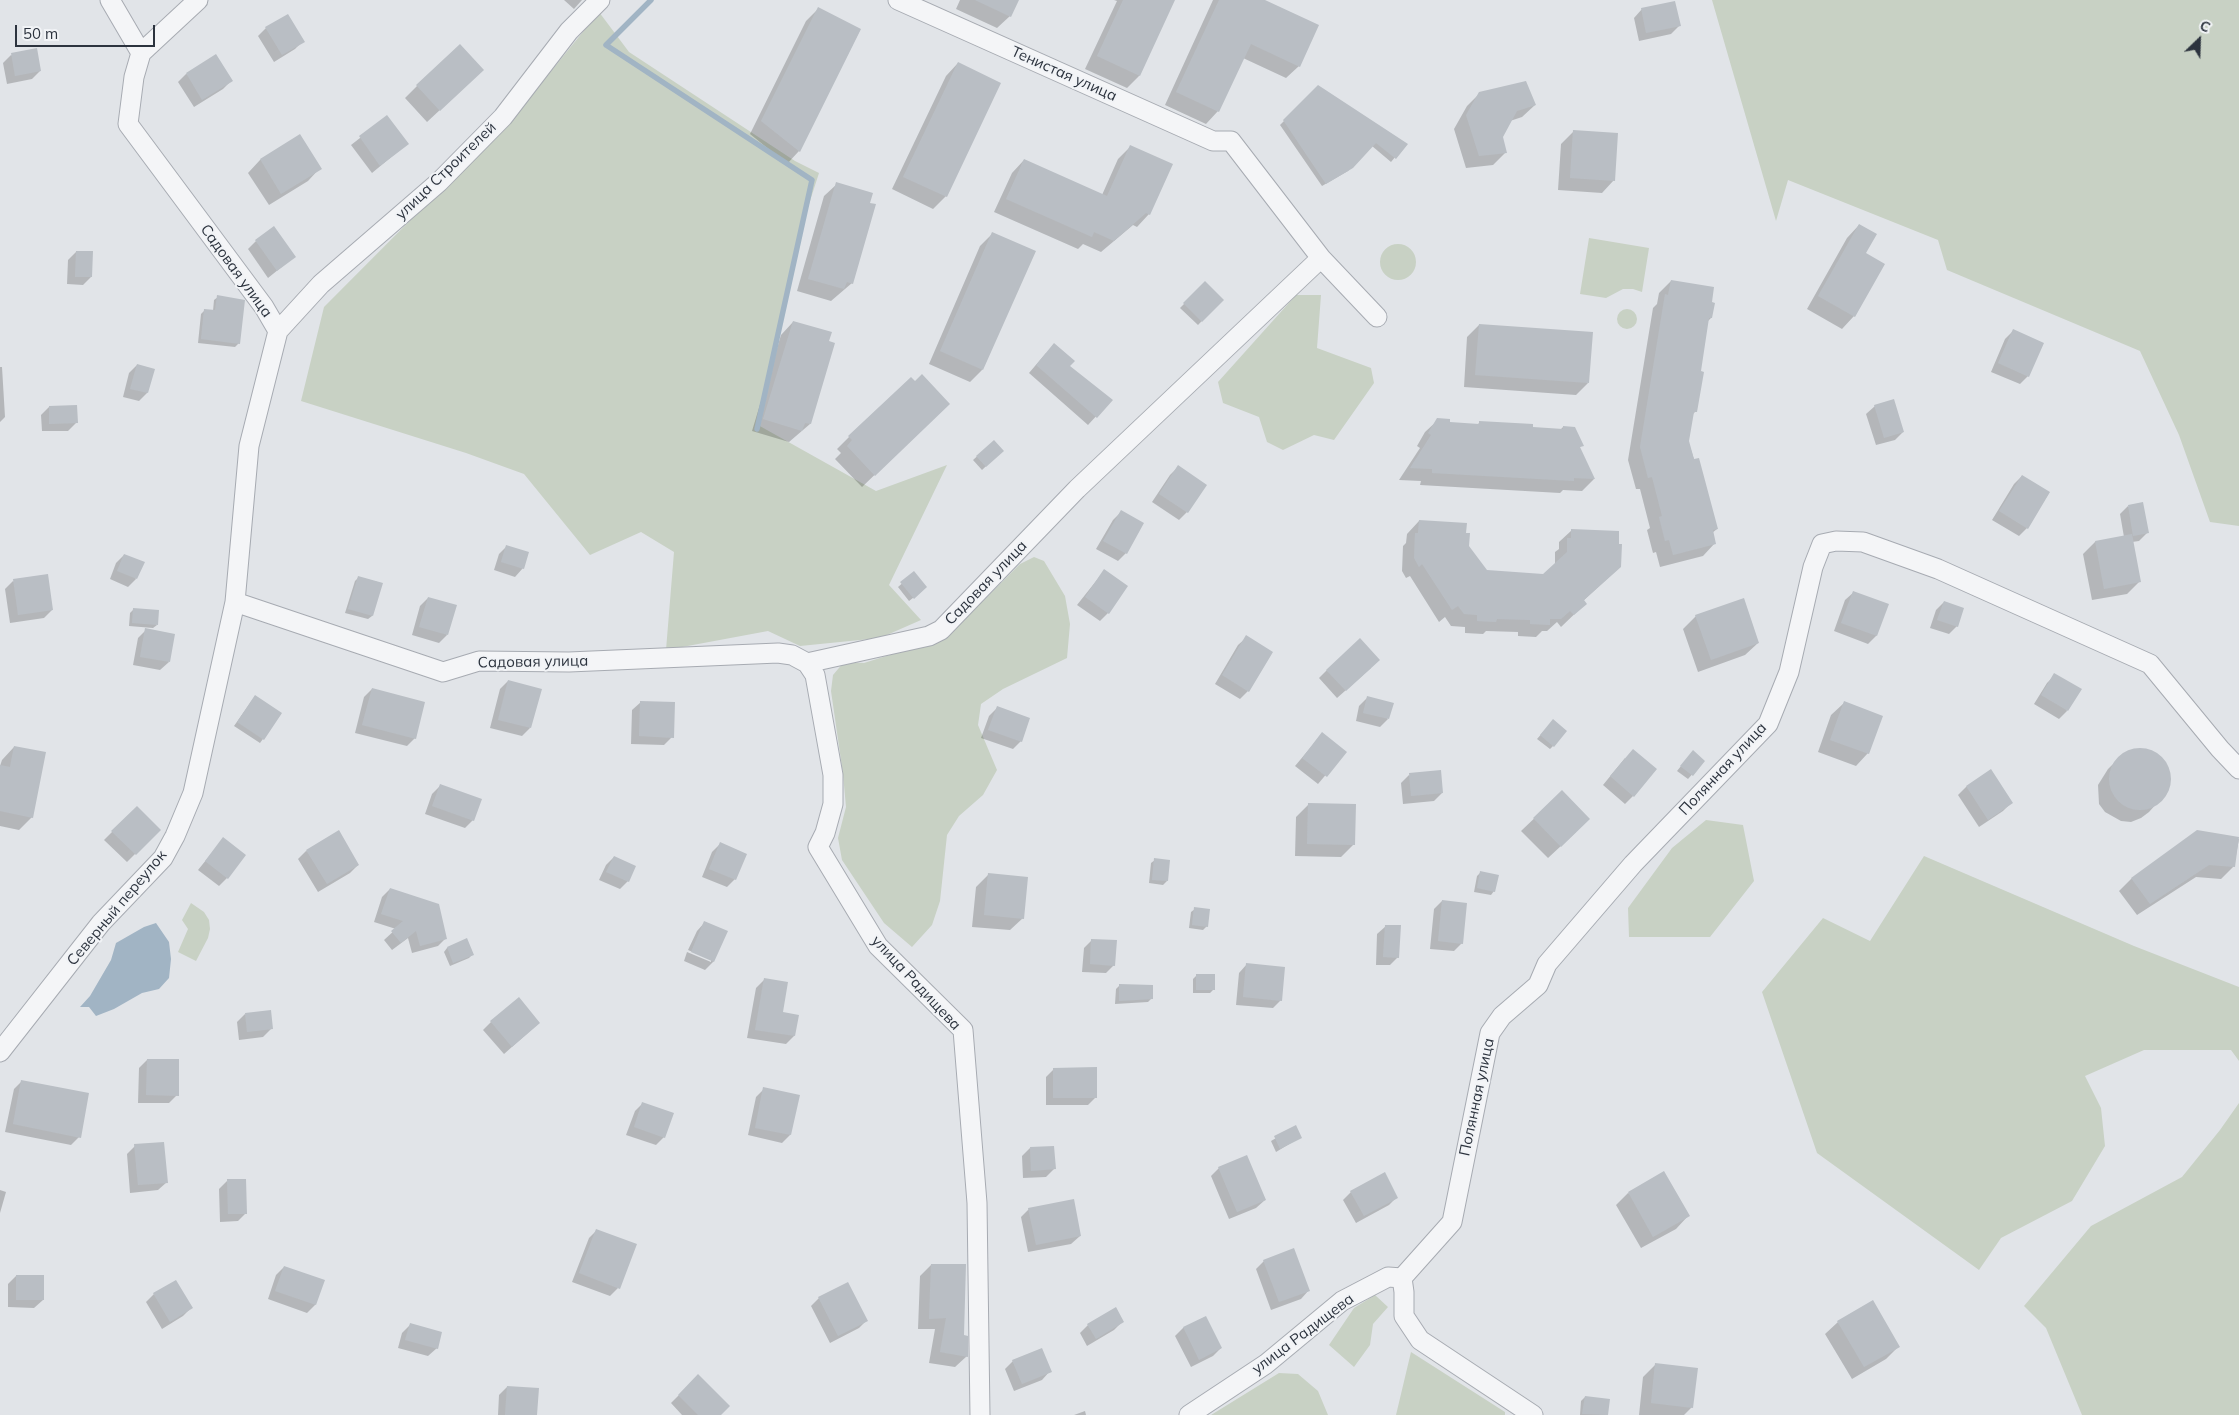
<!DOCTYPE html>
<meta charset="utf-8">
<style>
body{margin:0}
#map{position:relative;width:2239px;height:1415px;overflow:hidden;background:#e1e4e8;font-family:Mulish,sans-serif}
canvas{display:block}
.north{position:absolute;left:2174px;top:15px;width:50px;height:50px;-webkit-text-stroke:4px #f1f3f6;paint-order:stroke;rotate:24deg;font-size:14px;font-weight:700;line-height:20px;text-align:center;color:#2c333e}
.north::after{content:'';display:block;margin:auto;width:18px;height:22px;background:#2c333e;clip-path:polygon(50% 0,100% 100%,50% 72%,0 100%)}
.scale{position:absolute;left:15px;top:25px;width:140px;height:22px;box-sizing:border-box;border:2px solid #2c333e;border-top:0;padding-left:6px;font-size:15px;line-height:18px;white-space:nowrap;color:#2c333e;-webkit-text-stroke:4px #f1f3f6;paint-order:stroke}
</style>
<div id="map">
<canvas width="2239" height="1415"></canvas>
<div class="north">С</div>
<div class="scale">50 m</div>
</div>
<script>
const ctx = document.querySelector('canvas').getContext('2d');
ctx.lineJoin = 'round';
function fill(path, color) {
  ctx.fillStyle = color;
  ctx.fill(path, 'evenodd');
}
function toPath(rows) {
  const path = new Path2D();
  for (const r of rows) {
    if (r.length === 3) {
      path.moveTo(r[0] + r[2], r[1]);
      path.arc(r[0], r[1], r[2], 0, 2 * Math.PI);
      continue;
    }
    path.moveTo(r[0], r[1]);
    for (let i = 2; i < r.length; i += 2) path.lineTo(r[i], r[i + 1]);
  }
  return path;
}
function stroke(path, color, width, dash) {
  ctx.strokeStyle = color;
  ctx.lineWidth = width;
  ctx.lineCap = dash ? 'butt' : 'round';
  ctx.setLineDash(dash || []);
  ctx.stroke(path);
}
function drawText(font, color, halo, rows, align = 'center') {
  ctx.font = font + ' Mulish,sans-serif';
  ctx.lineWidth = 4;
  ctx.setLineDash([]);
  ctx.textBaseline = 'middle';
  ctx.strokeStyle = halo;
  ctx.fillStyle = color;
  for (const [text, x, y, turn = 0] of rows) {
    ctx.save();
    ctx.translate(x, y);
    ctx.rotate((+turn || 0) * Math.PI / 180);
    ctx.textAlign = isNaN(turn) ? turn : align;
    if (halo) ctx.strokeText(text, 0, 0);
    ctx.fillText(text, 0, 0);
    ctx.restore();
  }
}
fill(toPath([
 [1712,0,2239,0,2239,526,2210,522,2179,435,2140,351,1947,270,1938,240,1788,180,1776,221],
 [599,12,629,52,795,161,819,173,800,232,758,425,876,491,947,465,889,585,921,620,880,638,800,646,768,631,666,650,674,552,641,532,590,555,524,474,466,453,301,401,324,307,518,112],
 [1589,238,1649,248,1642,292,1633,289,1623,289,1606,298,1580,294],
 [1398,262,18],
 [1296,295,1321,295,1317,348,1371,368,1374,383,1334,440,1314,435,1283,450,1267,442,1259,417,1223,403,1218,382],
 [1627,319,10],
 [1034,557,1044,561,1065,596,1070,624,1067,658,1003,689,981,704,978,725,997,770,983,795,959,816,947,835,940,901,932,925,912,947,884,923,842,860,838,838,846,807,843,774,831,691,833,675,844,662,864,663,947,637,1020,564],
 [1706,820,1743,825,1754,881,1710,937,1629,937,1628,908,1672,848],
 [1924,856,2134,946,2239,987,2239,1061,2231,1050,2144,1050,2085,1076,2101,1108,2105,1146,2072,1201,2001,1238,1979,1270,1817,1153,1762,992,1823,918,1870,941],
 [191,903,204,912,209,920,210,929,208,938,196,961,178,952,188,929,182,920],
 [2239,1103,2239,1415,2082,1415,2046,1328,2024,1306,2091,1226,2182,1177,2220,1130],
 [1375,1295,1388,1307,1373,1324,1370,1345,1354,1367,1329,1345,1354,1308],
 [1411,1352,1505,1412,1505,1415,1396,1415],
 [1279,1373,1298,1374,1318,1391,1328,1415,1211,1415]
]), '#c8d1c4');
fill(toPath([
 [156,923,169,942,171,959,169,978,159,989,142,993,114,1009,96,1016,89,1007,80,1007,90,996,111,960,116,943,144,927]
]), '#a1b4c4');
fill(toPath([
 [564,0,582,0,574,9],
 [960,0,1017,0,1010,16,997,28,956,9],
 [1114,0,1174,0,1139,76,1127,88,1085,69,1117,1],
 [1213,0,1262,0,1299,66,1286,78,1243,58,1218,111,1206,124,1165,105],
 [818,9,860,30,799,151,787,164,750,134,806,21],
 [1642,9,1679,26,1671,34,1639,41,1634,18],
 [266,28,303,41,295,49,274,62,258,36],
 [11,55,40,71,32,79,7,84,3,63],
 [958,63,999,83,946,196,933,209,892,189,946,76],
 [186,74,231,81,223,89,194,107,178,82],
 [470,82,427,122,405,98,417,86],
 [1318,87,1406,144,1391,162,1372,146,1348,171,1322,186,1280,125],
 [1480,93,1535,105,1522,117,1510,121,1502,137,1506,152,1493,165,1466,168,1454,129,1467,106],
 [387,117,407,144,372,173,351,145],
 [1574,131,1614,180,1602,193,1558,190,1561,144],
 [300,136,320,168,308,181,269,205,248,173,260,160],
 [1130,147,1149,214,1137,227,1133,225,1101,252,1083,244,1078,249,994,212,1012,173,1024,160,1102,195,1118,159],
 [837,184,852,283,831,301,797,291,824,196],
 [1859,225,1854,316,1842,329,1807,309,1847,238],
 [993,233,982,370,970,382,929,364,980,246],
 [256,241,294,257,268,278,248,249],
 [76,252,91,277,83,285,67,284,68,260],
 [1671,281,1711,318,1707,322,1699,372,1696,411,1692,415,1688,441,1717,529,1712,533,1715,543,1703,556,1660,567,1656,552,1653,553,1647,530,1650,528,1640,489,1636,489,1628,460,1653,308,1657,304,1659,293],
 [1205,283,1222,300,1198,325,1180,308],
 [218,297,239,343,235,347,198,343,201,314,205,310,213,311,214,300],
 [793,322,810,424,789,442,752,431,781,335],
 [1479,325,1588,383,1576,395,1464,387,1467,337],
 [2013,331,2028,376,2020,384,1991,372,2005,339],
 [1046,353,1069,366,1111,400,1088,425,1029,373],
 [137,365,153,370,147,393,139,401,123,397,129,373],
 [0,367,2,367,5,417,0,422],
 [1875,406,1903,432,1895,440,1876,445,1866,414],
 [49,407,76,423,68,431,42,431,41,415],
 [936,416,862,487,835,459,841,453,837,449,849,437],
 [1438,420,1448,423,1477,425,1480,422,1531,428,1560,430,1563,427,1582,445,1579,448,1594,479,1582,491,1563,490,1560,493,1420,485,1421,481,1399,480,1420,448,1417,446,1425,432],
 [994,441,999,454,982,470,973,460],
 [1178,467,1205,485,1187,512,1179,520,1152,502,1170,475],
 [2022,476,2049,493,2027,528,2019,536,1992,520,2014,484],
 [2128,506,2147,533,2139,541,2132,542,2139,582,2127,594,2092,600,2083,554,2095,542,2124,537,2120,514],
 [1121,512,1126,553,1118,561,1096,549,1113,520],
 [1419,521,1465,534,1468,547,1487,572,1543,575,1555,565,1555,552,1559,549,1559,542,1572,530,1620,567,1583,601,1585,604,1561,627,1557,622,1547,631,1542,631,1536,637,1518,636,1518,632,1486,631,1483,634,1465,633,1465,627,1451,626,1445,617,1439,622,1410,576,1406,578,1402,571,1403,546,1406,543,1407,534],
 [507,546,523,568,515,577,494,570,499,554],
 [124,555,136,579,128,587,110,579,116,563],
 [1104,571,1108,613,1100,621,1077,605],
 [914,573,922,591,909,601,898,587],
 [359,577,381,583,372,616,368,619,345,613,355,581],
 [13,581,52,610,44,618,10,623,5,589],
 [1854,592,1887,605,1876,636,1868,644,1834,631,1845,600],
 [428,598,447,635,439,643,412,635,420,606],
 [1944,602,1957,626,1949,634,1930,628,1936,610],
 [134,609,157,625,153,628,129,626,130,613],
 [1696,616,1758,643,1745,655,1698,672,1683,629],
 [146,630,169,662,160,670,133,665,138,638],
 [1247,637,1248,691,1240,699,1215,684,1238,645],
 [1371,668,1337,698,1319,678,1327,670],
 [2055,675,2067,711,2059,719,2034,704,2047,683],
 [508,681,530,728,522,736,490,728,500,689],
 [372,689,415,738,407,746,355,733,364,697],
 [255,696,281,714,260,743,234,726],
 [1367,698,1388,719,1380,727,1356,721,1359,706],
 [641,702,672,737,664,745,631,744,632,710],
 [1844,703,1868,753,1856,766,1818,752,1831,715],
 [997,708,1021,741,1013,749,981,738,989,716],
 [1550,724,1553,746,1550,749,1537,739],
 [1322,734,1345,752,1318,784,1295,766],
 [14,747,32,817,19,830,0,826,0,766,2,760],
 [2139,749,2149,750,2165,762,2169,771,2170,781,2168,791,2149,812,2141,818,2131,822,2121,821,2105,812,2099,804,2098,785,2108,769,2121,756,2129,751],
 [1689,756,1704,761,1688,779,1677,771],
 [1625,758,1633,796,1625,804,1603,785],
 [1991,771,2011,803,2003,811,1979,827,1958,795,1966,787],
 [1409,775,1442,793,1434,801,1403,804,1401,783],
 [440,786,473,820,465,828,425,814,432,794],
 [1562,792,1576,832,1548,858,1521,831],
 [1308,805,1354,844,1341,857,1295,856,1296,817],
 [137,807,159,830,127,862,104,840],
 [2197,831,2239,839,2234,866,2221,879,2196,877,2137,915,2119,891,2131,879],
 [223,839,227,878,219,886,198,870],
 [720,844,735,879,727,887,702,877,712,852],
 [306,851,358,865,350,873,318,892,298,859],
 [614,857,628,881,620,889,599,880,606,865],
 [1155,860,1167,881,1163,885,1149,883,1151,863],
 [1480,873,1494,891,1491,895,1474,892,1477,876],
 [988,875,1023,918,1010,930,972,927,976,887],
 [390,889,446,938,438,946,412,953,408,938,392,950,384,940,396,929,374,922,382,897],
 [1442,901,1462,943,1454,951,1430,949,1434,909],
 [1195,909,1207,926,1203,930,1189,928,1191,912],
 [705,922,726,932,713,962,705,970,684,961,687,952,711,962,711,960,688,950,697,931],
 [1386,926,1398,957,1390,965,1376,965,1377,934],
 [467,940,473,954,469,958,450,966,444,952,447,948],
 [1092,940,1114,965,1106,973,1082,972,1084,948],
 [1247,964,1281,1000,1273,1008,1236,1005,1239,973],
 [1197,975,1213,990,1210,993,1193,993,1193,979],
 [764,980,782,1013,798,1016,794,1036,786,1044,747,1038,756,988],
 [1120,985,1152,998,1148,1002,1115,1004,1116,989],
 [245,1014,271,1029,263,1037,239,1040,237,1022],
 [491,1022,539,1023,504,1054,483,1030],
 [147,1060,177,1095,169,1103,138,1103,139,1068],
 [1054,1069,1096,1097,1088,1105,1046,1105,1046,1077],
 [22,1081,79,1137,71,1145,5,1132,14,1089],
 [764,1089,798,1096,790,1135,782,1143,748,1135,756,1097],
 [643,1103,664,1137,656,1145,626,1135,635,1111],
 [1295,1127,1301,1137,1276,1152,1271,1141],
 [135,1146,167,1182,158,1190,130,1193,127,1154],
 [1030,1148,1054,1169,1046,1177,1023,1178,1022,1156],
 [1219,1168,1265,1200,1256,1208,1229,1219,1211,1176],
 [227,1181,246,1213,238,1221,220,1222,219,1189],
 [0,1190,6,1192,0,1213],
 [1351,1192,1397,1197,1389,1205,1356,1223,1343,1200],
 [1628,1193,1688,1216,1676,1229,1641,1248,1616,1205],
 [1029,1209,1080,1236,1071,1244,1028,1252,1021,1217],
 [597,1230,618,1288,610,1296,572,1282,589,1238],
 [1264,1261,1309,1290,1301,1299,1271,1310,1256,1269],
 [931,1265,963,1336,967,1356,955,1367,929,1363,935,1329,918,1329,920,1276],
 [284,1267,323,1281,315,1305,307,1313,268,1299,276,1275],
 [16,1276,43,1300,34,1308,8,1307,8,1284],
 [154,1294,191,1308,183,1316,162,1329,146,1302],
 [819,1298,867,1320,859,1328,830,1343,811,1306],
 [1205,1317,1221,1348,1213,1356,1191,1367,1175,1336,1183,1328],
 [1122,1322,1114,1330,1087,1346,1080,1333,1088,1325],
 [1838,1322,1898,1347,1886,1359,1852,1379,1825,1334],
 [410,1325,437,1348,428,1356,398,1348,402,1333],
 [1013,1361,1050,1371,1042,1380,1014,1391,1005,1369],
 [1656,1364,1692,1407,1684,1415,1639,1415,1643,1377],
 [698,1376,719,1415,682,1415,671,1403],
 [507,1387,536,1415,498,1415,499,1395],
 [1585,1397,1609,1400,1607,1415,1580,1415,1581,1401],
 [1085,1411,1086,1415,1074,1415]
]), '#0003');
stroke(toPath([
 [651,0,606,45,812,180,757,429]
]), '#a1b4c4', 5.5);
fill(toPath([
 [975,0,1019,0,1011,17],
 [1123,0,1175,0,1140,76,1097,56],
 [1219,0,1265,0,1319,25,1300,67,1251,44,1219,112,1176,92],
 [1675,1,1681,26,1646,33,1641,8],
 [818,7,861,29,800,152,761,121],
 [288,14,305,42,282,55,265,27],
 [460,44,484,70,440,111,416,85],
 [37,48,41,71,15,76,11,53],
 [216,54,233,81,202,100,186,73],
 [958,62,1001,83,947,197,903,177],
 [1526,81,1536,105,1517,111,1503,137,1507,153,1479,156,1466,115,1479,92],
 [1318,85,1408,144,1396,159,1376,143,1353,168,1326,184,1283,120],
 [387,115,409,144,380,166,359,136],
 [1573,130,1618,133,1615,181,1570,178],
 [300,134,322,169,281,194,260,159],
 [1130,145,1173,164,1150,215,1146,213,1114,241,1094,232,1092,237,1006,199,1024,159,1107,196],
 [836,182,873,193,870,203,876,204,853,284,847,282,844,289,808,279],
 [1859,224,1877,234,1866,253,1885,264,1855,317,1818,296],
 [274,226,296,257,277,271,255,240],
 [992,232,1036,251,983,370,940,351],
 [76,251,93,251,92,277,75,277],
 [1671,280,1714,287,1712,302,1715,303,1712,318,1709,318,1701,371,1704,372,1697,412,1694,412,1689,441,1694,459,1699,458,1718,529,1713,530,1716,544,1673,555,1669,540,1665,541,1659,517,1662,516,1652,477,1648,478,1640,447,1665,294,1668,295],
 [1205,281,1224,300,1202,322,1183,303],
 [217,295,245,300,240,344,201,339,204,309,215,310],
 [793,321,832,332,829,341,835,343,811,424,805,423,802,431,763,419],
 [1479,324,1593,332,1589,383,1475,375],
 [2013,329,2044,343,2029,377,1998,363],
 [1054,343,1075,361,1070,366,1113,400,1097,418,1036,365],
 [137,364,155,369,148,393,130,389],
 [922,374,950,404,875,476,847,446,852,440,848,436,911,377,915,381],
 [1894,399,1904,432,1884,438,1874,405],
 [77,405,78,423,49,424,49,406],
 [1437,418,1450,419,1450,422,1479,424,1479,421,1533,424,1533,427,1563,429,1563,426,1575,427,1584,446,1580,447,1595,479,1574,478,1574,481,1432,473,1432,469,1410,468,1431,435,1428,433],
 [994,440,1004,451,986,467,976,456],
 [1178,465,1207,485,1188,513,1159,494],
 [2022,475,2050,492,2028,529,1999,511],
 [2143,502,2149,533,2133,536,2128,505],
 [1121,510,1144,523,1127,554,1103,541],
 [1419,520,1467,523,1466,533,1470,533,1469,546,1487,570,1543,574,1567,552,1567,538,1571,538,1571,529,1619,531,1619,544,1622,544,1621,567,1584,600,1587,604,1574,615,1570,611,1561,619,1550,619,1550,625,1530,624,1530,620,1497,619,1496,622,1477,621,1477,615,1464,614,1458,606,1452,610,1422,564,1419,567,1414,558,1415,533,1418,533],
 [2132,534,2141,582,2104,589,2095,541],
 [506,545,529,552,524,569,501,562],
 [124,554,145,562,137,579,117,571],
 [1104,569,1128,586,1109,614,1085,597],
 [914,571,927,587,914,599,900,582],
 [48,574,53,610,18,615,13,579],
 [358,576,383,583,373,616,348,609],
 [1853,591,1889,604,1877,636,1841,623],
 [428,597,457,605,448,635,419,627],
 [1744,598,1759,643,1711,660,1695,615],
 [1944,601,1964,608,1958,627,1937,620],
 [133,608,159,610,158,625,132,623],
 [145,628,175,634,170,662,140,657],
 [1246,635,1273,652,1249,692,1222,675],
 [1360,638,1380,660,1346,691,1326,670],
 [2054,673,2082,689,2068,711,2041,695],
 [508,680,542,689,531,728,498,720],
 [372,688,425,702,416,739,362,725],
 [255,695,282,713,264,740,237,722],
 [1367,696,1394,703,1389,719,1363,713],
 [640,701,675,702,674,738,639,736],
 [1844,701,1883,716,1869,754,1830,740],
 [997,706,1030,718,1022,742,988,730],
 [1553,719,1567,731,1554,747,1540,735],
 [1322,732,1347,752,1327,777,1302,758],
 [14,746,46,752,33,818,0,811,0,765,10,767],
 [2140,779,31],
 [1633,749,1657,769,1634,797,1610,776],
 [1693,750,1705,761,1693,776,1680,766],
 [1991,769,2013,803,1988,820,1966,786],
 [1441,770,1443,793,1411,796,1409,773],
 [440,784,482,799,474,821,432,806],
 [1562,790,1590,819,1561,847,1533,818],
 [1308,803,1356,804,1355,845,1307,844],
 [137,806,161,830,136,855,111,831],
 [339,830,359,865,327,884,306,850],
 [2197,830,2239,837,2235,867,2209,865,2150,904,2131,878],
 [223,837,246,855,228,879,205,861],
 [720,842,747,854,736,880,709,869],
 [614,856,636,866,629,882,606,872],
 [1154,858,1170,860,1168,881,1152,880],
 [1480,871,1499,875,1495,892,1477,888],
 [988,873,1028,877,1024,919,984,915],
 [390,888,439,904,447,939,420,946,416,931,401,943,391,931,403,921,381,914],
 [1442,900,1467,903,1463,944,1438,941],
 [1194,907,1210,909,1208,927,1192,925],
 [704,921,728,931,714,962,691,952],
 [1385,925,1401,925,1399,958,1383,957],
 [467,938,474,955,453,963,447,947],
 [1091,939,1117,940,1115,966,1090,964],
 [1246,963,1285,967,1282,1001,1243,997],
 [1196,974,1215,974,1215,990,1196,990],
 [764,978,788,982,783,1012,799,1015,795,1036,755,1030],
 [1119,984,1153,985,1153,999,1119,1001],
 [519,997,540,1023,512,1047,490,1021],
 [271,1010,273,1029,247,1032,245,1013],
 [147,1059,179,1059,179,1096,146,1095],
 [1097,1067,1097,1098,1053,1098,1053,1068],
 [21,1080,89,1093,81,1138,13,1124],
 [763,1087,800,1095,791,1135,755,1128],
 [642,1102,674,1113,665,1138,634,1127],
 [1296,1125,1302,1138,1280,1149,1274,1136],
 [164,1142,168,1183,138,1185,134,1144],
 [1054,1146,1056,1169,1031,1171,1030,1147],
 [1247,1155,1266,1200,1237,1212,1218,1167],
 [1664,1171,1690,1216,1653,1237,1628,1192],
 [1385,1172,1398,1198,1364,1216,1350,1191],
 [227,1179,246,1179,247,1214,228,1214],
 [1074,1199,1081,1236,1036,1245,1028,1208],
 [596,1229,637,1244,620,1289,579,1273],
 [1294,1248,1310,1291,1279,1302,1263,1260],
 [931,1264,966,1264,964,1335,968,1336,968,1357,940,1352,946,1318,929,1319],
 [284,1266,325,1280,316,1305,275,1291],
 [16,1275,44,1275,44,1300,16,1300],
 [176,1280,193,1308,170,1322,153,1293],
 [848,1282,868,1321,838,1336,818,1297],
 [1873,1300,1900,1347,1864,1367,1837,1321],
 [1116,1307,1124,1322,1096,1339,1087,1324],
 [1206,1316,1222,1348,1199,1360,1183,1327],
 [410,1323,442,1332,438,1349,405,1340],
 [1042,1348,1052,1372,1022,1384,1012,1360],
 [1655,1363,1698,1368,1693,1408,1651,1403],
 [698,1374,730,1406,721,1415,698,1415,678,1395],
 [507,1386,539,1388,537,1415,505,1415],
 [1585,1396,1610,1399,1608,1415,1582,1414]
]), '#b9bec4');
const minor = toPath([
 [110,0,141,53,134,77,128,124,264,307,278,331,249,446,235,602,443,672,479,661,569,662,778,653,792,655,807,663,929,636,941,630,1077,489,1321,258],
 [898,0,1213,141,1231,141,1321,258,1377,317],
 [141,53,198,0],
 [278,331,321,284,439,182,503,117,569,31,600,0],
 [807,663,815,675,833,775,833,804,825,833,818,847,878,946,963,1030,977,1203,980,1415],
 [0,1052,101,923,163,858,175,836,193,793,235,602],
 [1402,1278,1452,1222,1490,1033,1502,1016,1538,985,1547,964,1633,864,1768,724,1789,672,1813,567,1822,544,1836,541,1863,542,1938,569,2150,664,2220,749,2239,769],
 [1189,1415,1266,1364,1342,1301,1388,1277,1402,1278,1404,1292,1404,1316,1420,1340,1533,1415]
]);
stroke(minor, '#a7abb2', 21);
stroke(minor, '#f4f5f7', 19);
drawText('15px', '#2c333e', '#f1f3f6', [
 ["Тенистая улица",1064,74,24],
 ["улица Строителей",446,171,-44],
 ["Садовая улица",236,271,54],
 ["Садовая улица",986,583,-46],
 ["Садовая улица",533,662,-1],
 ["Полянная улица",1723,769,-47],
 ["Северный переулок",117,908,-50],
 ["улица Радищева",916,983,47],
 ["Полянная улица",1477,1097,-78],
 ["улица Радищева",1303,1334,-37]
]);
</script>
